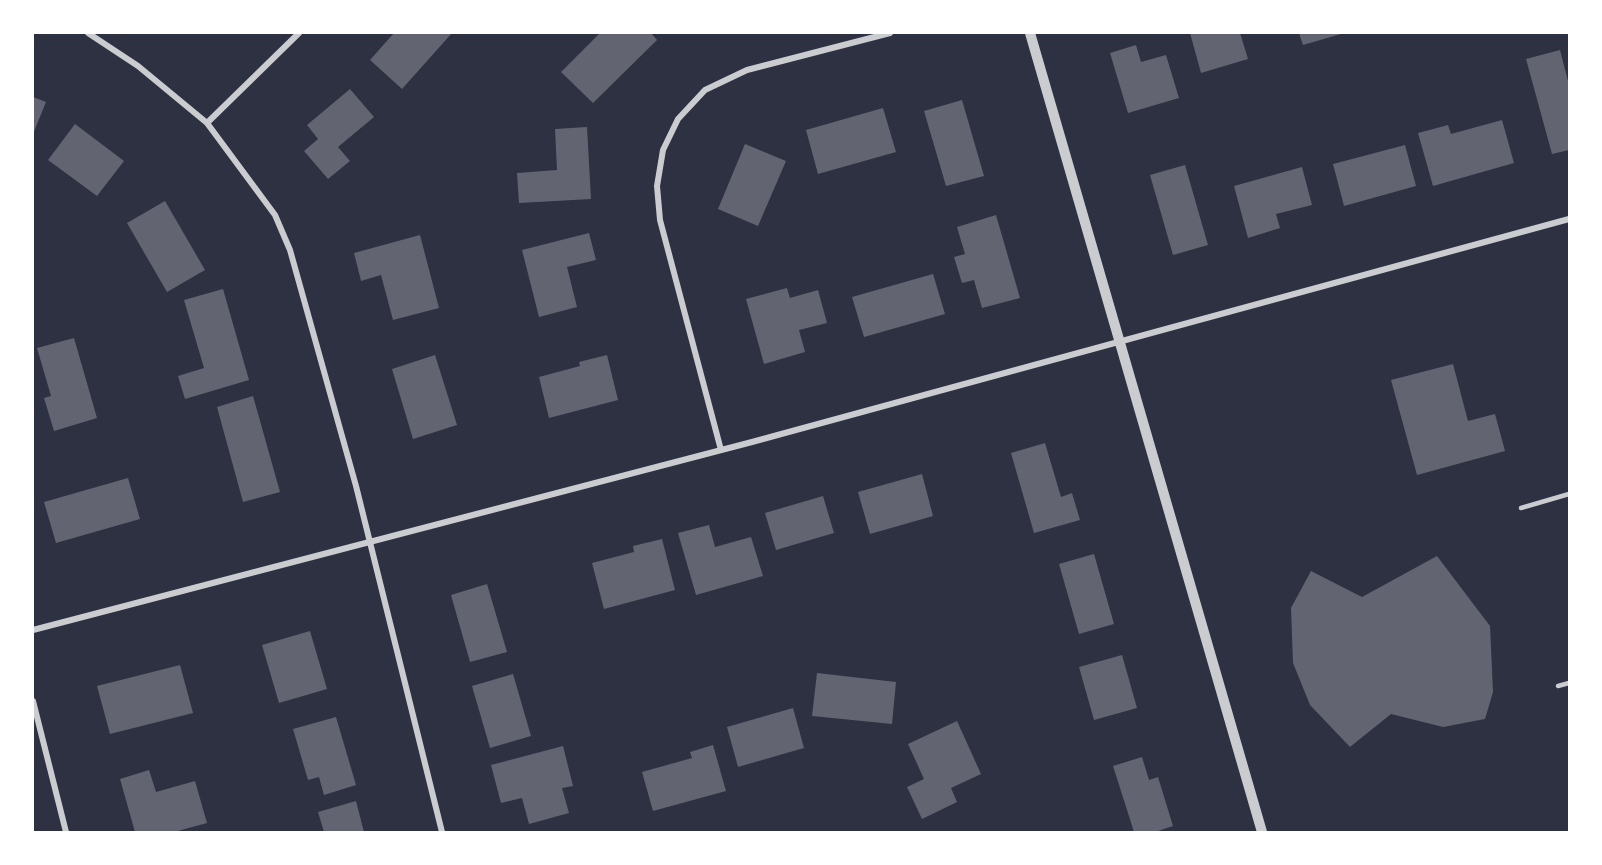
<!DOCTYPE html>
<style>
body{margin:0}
#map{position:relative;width:1602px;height:865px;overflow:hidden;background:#2d3142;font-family:"DejaVu Sans",sans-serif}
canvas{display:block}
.frame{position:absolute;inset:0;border:34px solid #fff;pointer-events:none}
</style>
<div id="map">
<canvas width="1602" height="865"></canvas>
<div class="frame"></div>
</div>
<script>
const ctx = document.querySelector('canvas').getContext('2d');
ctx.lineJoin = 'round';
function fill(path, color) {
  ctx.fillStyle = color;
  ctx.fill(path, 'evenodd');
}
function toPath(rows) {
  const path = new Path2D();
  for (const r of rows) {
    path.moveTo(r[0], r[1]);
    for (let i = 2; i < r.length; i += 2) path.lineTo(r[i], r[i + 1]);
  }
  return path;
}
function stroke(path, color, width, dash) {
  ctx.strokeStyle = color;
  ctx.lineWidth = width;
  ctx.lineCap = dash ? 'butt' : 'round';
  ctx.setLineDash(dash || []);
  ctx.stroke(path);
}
fill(toPath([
 [394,33,452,33,402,89,370,60],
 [600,33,651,33,657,40,593,103,561,72],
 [1190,33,1240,33,1248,59,1201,73],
 [1299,33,1341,33,1341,34,1303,45],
 [1136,45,1141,62,1166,55,1179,98,1128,113,1110,53],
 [1560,50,1569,85,1569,150,1552,154,1526,59],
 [350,89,374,117,338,147,350,161,328,179,304,151,318,139,307,125],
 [33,97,46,102,33,134],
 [962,100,984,176,946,186,924,111],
 [883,108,896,152,818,174,806,130],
 [1502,120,1514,163,1433,186,1418,133,1448,125,1451,134],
 [75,124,124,161,97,196,48,160],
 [587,127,591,199,519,203,517,173,557,170,555,129],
 [745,144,786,161,758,226,718,209],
 [1405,145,1416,186,1344,206,1333,164],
 [1185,165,1208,245,1173,255,1150,175],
 [1302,167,1312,205,1276,214,1280,228,1248,238,1234,186],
 [165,201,205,270,167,292,127,223],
 [996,215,1020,298,982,308,974,280,962,283,954,257,965,254,957,227],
 [589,233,596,260,567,267,577,307,539,317,522,250],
 [420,235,439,308,393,320,381,275,361,281,354,253],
 [933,274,945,314,864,337,852,297],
 [787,288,790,298,818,290,827,323,799,330,805,352,764,364,746,299],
 [223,289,249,380,185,399,178,376,204,368,184,300],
 [74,338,97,418,54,431,44,398,51,396,37,348],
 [435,355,457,425,413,439,392,369],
 [607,355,618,400,549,418,539,377,580,366,579,362],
 [1453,364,1468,421,1495,414,1505,451,1417,475,1391,380],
 [253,396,280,492,243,502,217,407],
 [1045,443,1061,497,1072,493,1080,520,1034,533,1011,453],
 [922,474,933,516,870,534,858,492],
 [128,478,140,519,56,543,44,502],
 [823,496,834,533,776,550,765,513],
 [709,525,715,547,751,537,763,576,696,595,678,533],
 [662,539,675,590,604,609,592,563,634,552,633,546],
 [1094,554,1114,624,1079,634,1059,564],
 [1437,556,1490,626,1493,692,1485,719,1443,727,1391,714,1350,747,1310,705,1293,663,1291,608,1311,571,1362,597],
 [487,584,507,652,470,662,451,595],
 [310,631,327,689,279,703,262,645],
 [1122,655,1137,708,1094,720,1079,667],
 [180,665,193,713,110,734,97,686],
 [817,673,896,682,892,724,812,716],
 [513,674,531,736,490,748,472,686],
 [793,708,804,748,738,767,727,727],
 [336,717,356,785,324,795,319,777,308,780,293,729],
 [957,721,981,774,951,788,957,802,922,819,907,787,924,779,908,744],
 [713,745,726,791,653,811,642,772,692,758,690,752],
 [563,746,573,786,562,788,569,813,529,824,522,798,501,803,491,765],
 [1142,757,1149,780,1158,777,1173,826,1155,832,1134,832,1113,766],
 [149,770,156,792,195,781,207,823,174,832,135,832,120,779],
 [356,801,364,832,324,832,318,812]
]), '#626471');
stroke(toPath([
 [1521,508,1569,494],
 [1558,686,1569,683]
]), '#caccd0', 4.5);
stroke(toPath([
 [88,33,138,66,207,123,275,215,290,250,356,486,442,832],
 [207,123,299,33],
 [721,450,660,220,657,186,663,150,678,119,705,90,747,70,890,33],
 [33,630,752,442,1569,219],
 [33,701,66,832]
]), '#caccd0', 6);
stroke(toPath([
 [1030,33,1262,832]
]), '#caccd0', 10);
</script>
